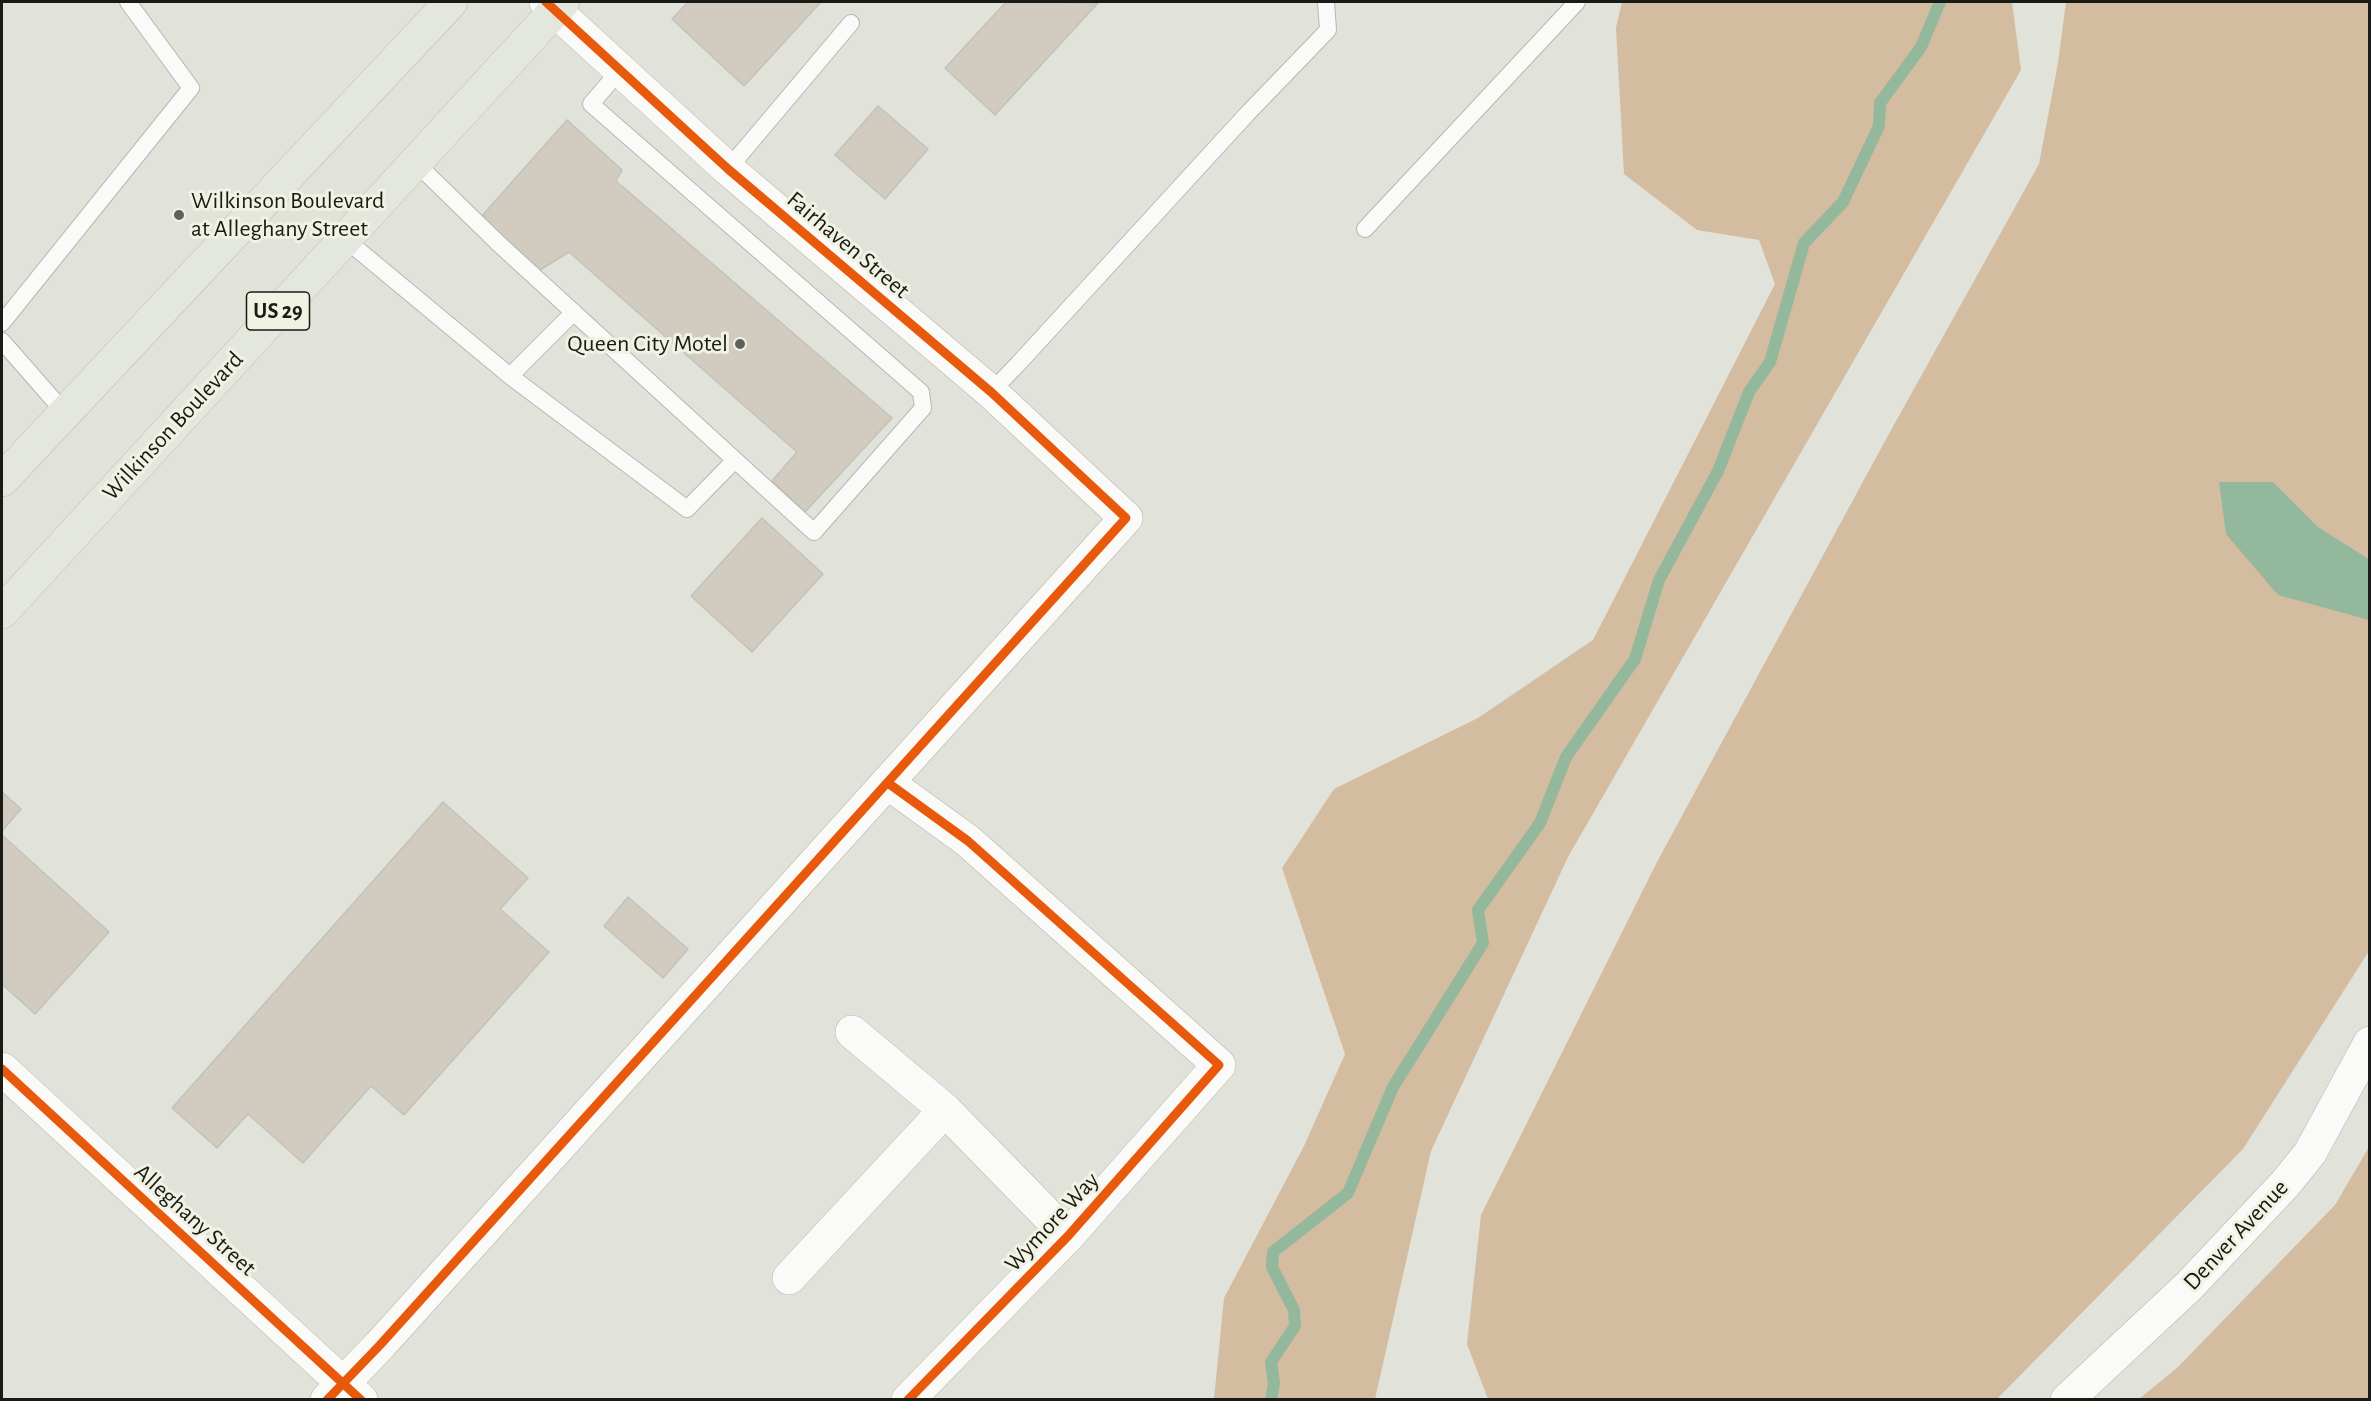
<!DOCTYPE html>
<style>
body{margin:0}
#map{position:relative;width:2371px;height:1401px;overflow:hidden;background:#e1e2da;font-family:"Alegreya Sans",sans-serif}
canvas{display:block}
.frame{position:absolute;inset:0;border:3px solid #1a1b15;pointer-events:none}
</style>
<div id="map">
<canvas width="2371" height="1401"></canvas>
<div class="frame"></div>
</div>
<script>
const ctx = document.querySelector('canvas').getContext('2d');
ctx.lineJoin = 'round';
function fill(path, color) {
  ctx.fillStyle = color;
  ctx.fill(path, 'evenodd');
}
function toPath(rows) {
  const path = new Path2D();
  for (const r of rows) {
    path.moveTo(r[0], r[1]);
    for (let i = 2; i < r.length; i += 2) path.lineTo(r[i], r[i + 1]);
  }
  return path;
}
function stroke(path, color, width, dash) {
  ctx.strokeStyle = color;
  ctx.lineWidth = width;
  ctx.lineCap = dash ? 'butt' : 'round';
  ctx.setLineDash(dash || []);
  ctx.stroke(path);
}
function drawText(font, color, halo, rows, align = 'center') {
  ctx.font = font + ' "Alegreya Sans",sans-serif';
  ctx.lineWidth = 6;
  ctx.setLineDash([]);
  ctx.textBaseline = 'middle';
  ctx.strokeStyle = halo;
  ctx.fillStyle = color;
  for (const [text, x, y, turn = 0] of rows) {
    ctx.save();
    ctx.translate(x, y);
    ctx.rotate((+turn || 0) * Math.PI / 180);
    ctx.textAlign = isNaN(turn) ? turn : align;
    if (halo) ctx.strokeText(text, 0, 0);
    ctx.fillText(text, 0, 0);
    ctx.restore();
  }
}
fill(toPath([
 [1622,2,2012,2,2021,70,1568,857,1431,1151,1375,1399,1214,1399,1224,1298,1304,1146,1345,1054,1282,868,1334,789,1478,718,1593,640,1775,284,1759,240,1697,230,1624,174,1616,28],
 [2066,2,2369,2,2369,951,2243,1149,1997,1399,1488,1399,1467,1344,1481,1215,1657,862,1885,441,2039,164,2058,63],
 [2369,1147,2369,1399,2139,1399,2178,1367,2335,1205]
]), '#d3bca0');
fill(toPath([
 [2219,482,2273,482,2318,527,2367,558,2370,562,2369,620,2278,595,2226,534]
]), '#93b89c');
stroke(toPath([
 [1271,1400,1274,1383,1271,1362,1295,1326,1294,1310,1272,1267,1273,1252,1348,1193,1393,1087,1483,943,1478,910,1540,823,1566,757,1635,659,1659,580,1718,471,1749,392,1770,362,1804,243,1843,202,1879,126,1880,103,1921,47,1940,2]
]), '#93b89c', 12);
const building = toPath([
 [688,2,821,2,744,86,672,19,688,2],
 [1006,2,1098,3,995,115,945,68,1006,2],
 [878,106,928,149,885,199,835,155,878,106],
 [567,120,622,170,616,181,892,418,805,512,772,481,797,452,569,252,540,270,481,217,567,120],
 [762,518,823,574,752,652,691,596,762,518],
 [2,792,21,809,2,831,2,792],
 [443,802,528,878,500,909,549,952,404,1115,371,1086,303,1163,248,1114,217,1148,172,1108,443,802],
 [2,835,109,932,35,1014,2,984,2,835],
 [628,897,688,949,663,978,604,926,628,897]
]);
fill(building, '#d1ccbf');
stroke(building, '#c2c1bb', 1.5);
const service = toPath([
 [416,163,499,244,735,460],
 [728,169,851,23],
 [1365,229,1577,2],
 [345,239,510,376,687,509,735,460,814,532,923,408,921,392,591,104,620,70],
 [2,323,191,88,128,2],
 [2,341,65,413],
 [510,376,574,312],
 [991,392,1018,364,1247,114,1328,30,1326,2]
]);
const minor = toPath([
 [888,783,968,841,1219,1065,1068,1236,908,1400],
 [852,1032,945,1110,1068,1236],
 [789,1278,945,1110],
 [327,1400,380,1345,1126,518,991,392,728,169,546,2],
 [2067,1400,2189,1286,2285,1184,2310,1153,2370,1043]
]);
const tertiary = toPath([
 [2,1069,361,1400]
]);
const primary = toPath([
 [2,480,451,2],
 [2,612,563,2]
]);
stroke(service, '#b6b7b1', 18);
stroke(minor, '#b6b7b1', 34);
stroke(tertiary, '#b6b7b1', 34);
stroke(primary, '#bebeba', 34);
stroke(service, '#fafbf9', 16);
stroke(minor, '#fafbf9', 33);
stroke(tertiary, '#fafbf9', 33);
stroke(primary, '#e3e7dd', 33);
stroke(toPath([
 [888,783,968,841,1219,1065,1068,1236,908,1400],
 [2,1069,361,1400],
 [327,1400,380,1345,1126,518,991,392,728,169,546,2]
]), '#e8590c', 9);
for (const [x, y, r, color] of [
 [179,215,6,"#60615a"],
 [740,344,6,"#60615a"]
]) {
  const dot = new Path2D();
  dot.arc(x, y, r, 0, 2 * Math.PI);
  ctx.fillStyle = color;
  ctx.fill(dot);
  stroke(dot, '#f1f2e3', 2);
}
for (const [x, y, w] of [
 [278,311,63]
]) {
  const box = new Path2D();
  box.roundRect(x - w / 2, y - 19, w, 38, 4.5);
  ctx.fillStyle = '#f1f2e3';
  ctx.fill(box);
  stroke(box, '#1a1b15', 1.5);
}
drawText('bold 22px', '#1a1b15', null, [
 ["US 29",278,311]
]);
drawText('24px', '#1a1b15', '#f1f2e3', [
 ["Wilkinson Boulevard",191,201],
 ["at Alleghany Street",191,229],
 ["Queen City Motel",728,344,"right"]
], 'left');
drawText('24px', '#1a1b15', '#f1f2e3', [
 ["Fairhaven Street",848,245,40],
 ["Wilkinson Boulevard",173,426,-47],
 ["Alleghany Street",195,1220,42],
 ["Wymore Way",1052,1222,-47],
 ["Denver Avenue",2236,1235,-47]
]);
</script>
